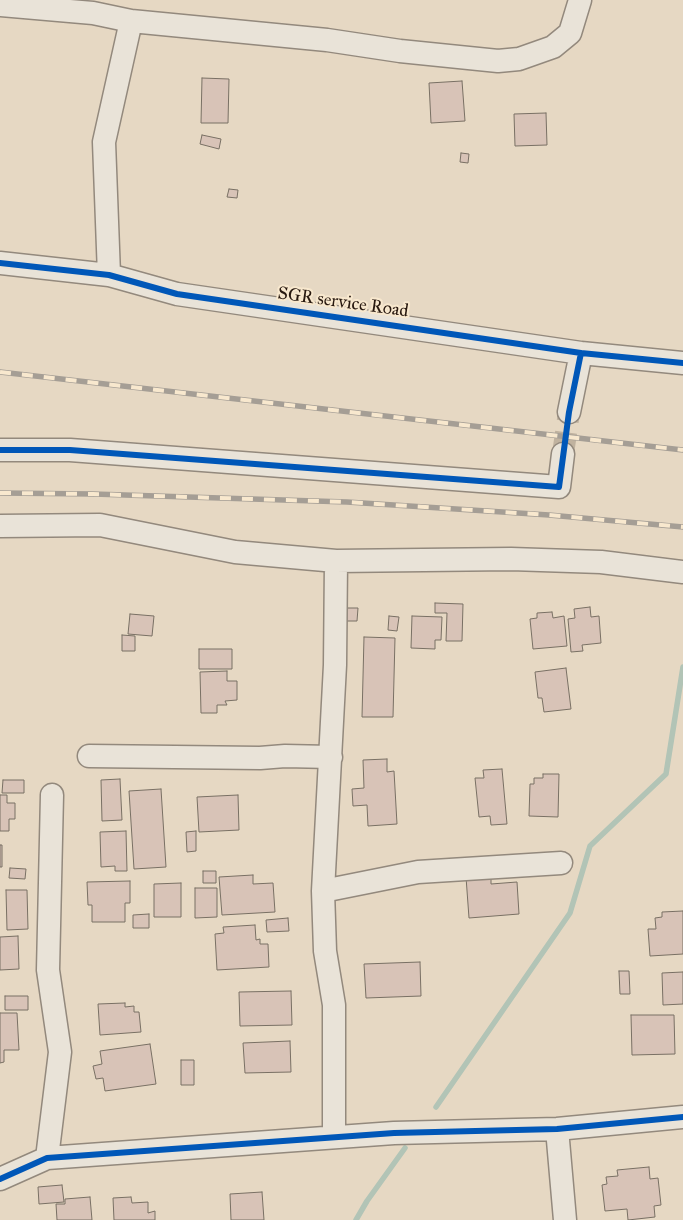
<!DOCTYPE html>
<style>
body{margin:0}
canvas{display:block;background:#e6d8c3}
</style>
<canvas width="683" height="1220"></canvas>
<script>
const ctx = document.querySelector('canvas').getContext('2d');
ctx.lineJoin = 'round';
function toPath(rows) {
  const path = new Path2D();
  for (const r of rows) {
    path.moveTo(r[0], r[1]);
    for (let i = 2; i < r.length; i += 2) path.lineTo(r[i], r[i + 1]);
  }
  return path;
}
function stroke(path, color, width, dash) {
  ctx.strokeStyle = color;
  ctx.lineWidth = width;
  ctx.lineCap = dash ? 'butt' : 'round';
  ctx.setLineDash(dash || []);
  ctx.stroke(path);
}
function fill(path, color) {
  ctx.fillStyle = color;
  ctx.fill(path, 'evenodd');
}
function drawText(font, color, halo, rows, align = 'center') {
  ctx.font = font + ' "IM FELL Great Primer",serif';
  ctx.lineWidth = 4;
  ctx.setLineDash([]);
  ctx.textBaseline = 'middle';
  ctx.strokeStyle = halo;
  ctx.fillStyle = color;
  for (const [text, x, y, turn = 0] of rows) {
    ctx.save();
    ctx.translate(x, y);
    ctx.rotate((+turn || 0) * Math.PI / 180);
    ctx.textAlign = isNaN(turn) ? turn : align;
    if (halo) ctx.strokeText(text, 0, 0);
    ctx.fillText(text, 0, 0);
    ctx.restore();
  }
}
stroke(toPath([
 [436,1107,570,913,590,846,666,774,683,667],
 [356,1220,367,1201,405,1148]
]), '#b2c4b6', 5.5);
const building = toPath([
 [202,78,229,79,228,123,201,123,202,78],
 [462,81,465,121,431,123,429,83,462,81],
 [546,113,547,145,515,146,514,114,546,113],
 [202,135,221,139,219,149,200,144,202,135],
 [461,153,469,154,468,163,460,162,461,153],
 [229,189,238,190,237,198,227,197,229,189],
 [435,603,463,604,462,641,446,641,447,613,435,613,435,603],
 [590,607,591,617,599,616,601,643,582,645,583,651,571,652,568,619,575,618,574,609,590,607],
 [344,608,358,608,357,621,344,621,344,608],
 [552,612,553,618,564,616,567,646,533,649,530,619,537,618,537,613,552,612],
 [130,614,154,616,152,636,128,634,130,614],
 [389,616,399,617,397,631,388,630,389,616],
 [412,616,442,617,441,640,435,640,435,649,411,648,412,616],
 [122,635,135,636,135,651,122,651,122,635],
 [364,637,395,638,393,717,362,717,364,637],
 [199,649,232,649,232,669,199,669,199,649],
 [566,668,571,709,544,712,542,698,538,698,535,672,566,668],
 [227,671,227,681,237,681,237,700,225,701,227,705,217,705,217,713,201,713,200,672,227,671],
 [387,759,387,772,394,771,397,824,368,826,367,805,353,806,352,789,364,788,363,760,387,759],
 [502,769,507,824,491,825,490,816,479,817,475,778,484,778,483,770,502,769],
 [543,774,559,774,558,817,529,816,530,784,534,784,534,778,543,778,543,774],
 [120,779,122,820,102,821,101,780,120,779],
 [3,780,24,780,24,793,2,793,3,780],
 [161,789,166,867,134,869,129,791,161,789],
 [0,795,7,795,7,803,15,803,15,819,9,819,9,831,0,831,0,795],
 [238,795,239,830,199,832,197,797,238,795],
 [126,831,127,871,115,871,115,866,101,867,100,832,126,831],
 [196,831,196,851,187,852,186,832,196,831],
 [0,845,2,845,2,867,0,867,0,845],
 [10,868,26,869,25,879,9,878,10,868],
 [203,871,216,871,216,883,203,883,203,871],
 [253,875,253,884,273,883,275,912,222,915,219,877,253,875],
 [491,875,491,884,517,882,519,914,469,918,466,877,491,875],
 [130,881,130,903,125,903,125,922,92,922,92,905,88,905,87,882,130,881],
 [181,883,181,917,154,917,154,884,181,883],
 [195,888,217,888,217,917,195,918,195,888],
 [6,890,27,890,28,929,7,930,6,890],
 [683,911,683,954,650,956,648,929,656,929,655,918,662,917,662,912,683,911],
 [149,914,149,928,133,928,133,915,149,914],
 [288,918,289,931,267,932,266,920,288,918],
 [255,925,256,940,260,939,260,944,268,944,269,967,217,970,215,934,224,933,223,927,255,925],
 [18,936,19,969,0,970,0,937,18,936],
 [420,962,421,996,366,998,364,964,420,962],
 [619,971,629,971,630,994,620,994,619,971],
 [683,972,683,1004,663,1005,662,973,683,972],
 [291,991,292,1025,240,1026,239,992,291,991],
 [5,996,28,996,28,1010,5,1010,5,996],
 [125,1003,125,1007,134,1006,134,1012,139,1012,141,1032,100,1035,98,1004,125,1003],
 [0,1013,17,1013,19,1050,4,1050,4,1062,0,1063,0,1013],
 [631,1015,674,1015,675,1054,632,1055,631,1015],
 [290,1041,291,1072,245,1073,243,1043,290,1041],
 [150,1044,156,1084,105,1091,103,1078,96,1079,93,1066,102,1064,100,1051,150,1044],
 [181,1060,194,1060,194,1085,181,1085,181,1060],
 [649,1167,650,1179,658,1178,661,1205,654,1206,655,1217,628,1220,627,1209,605,1211,602,1185,607,1184,606,1177,618,1176,617,1170,649,1167],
 [62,1185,64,1202,39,1204,38,1187,62,1185],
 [262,1192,264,1220,231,1220,230,1194,262,1192],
 [90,1197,92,1220,57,1220,56,1204,65,1204,65,1199,90,1197],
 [131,1197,132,1203,148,1202,148,1213,155,1211,155,1220,114,1220,113,1198,131,1197]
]);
fill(building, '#d8c3b7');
stroke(building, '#797064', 1);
stroke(toPath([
 [563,454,569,412]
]), '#c0b29f', 22, [22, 11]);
const minor = toPath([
 [0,5,93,13,131,21,327,40,400,51,498,61,519,59,553,47,570,33,580,0],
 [0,263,109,275,177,294,581,353,683,363],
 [109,275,104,142,131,21],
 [569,412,581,353],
 [0,450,70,450,559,487,563,454],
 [0,526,100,525,235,552,336,561,511,559,601,562,683,572],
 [89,756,260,758,285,756,331,757],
 [323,891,418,872,561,863],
 [557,1129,565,1220],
 [334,1137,334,1005,325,951,323,891,335,665,336,561],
 [47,1158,60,1052,48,970,52,795],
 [0,1179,47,1158,394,1133,557,1129,683,1117]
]);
stroke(minor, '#93897d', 25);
stroke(minor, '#e9e3d8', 22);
const rail = toPath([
 [0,372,683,450],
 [0,493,93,494,347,502,549,515,683,527]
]);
stroke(rail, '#a59e95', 5.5);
stroke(rail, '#f8e8ce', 4, [11]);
stroke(toPath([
 [0,263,109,275,177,294,581,353,683,363],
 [0,450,70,450,559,487,569,412,581,353],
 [0,1179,47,1158,394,1133,557,1129,683,1117]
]), '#0057b8', 6);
drawText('18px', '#27180f', '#f8e8ce', [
 ["SGR service Road",343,303,8]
]);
</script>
